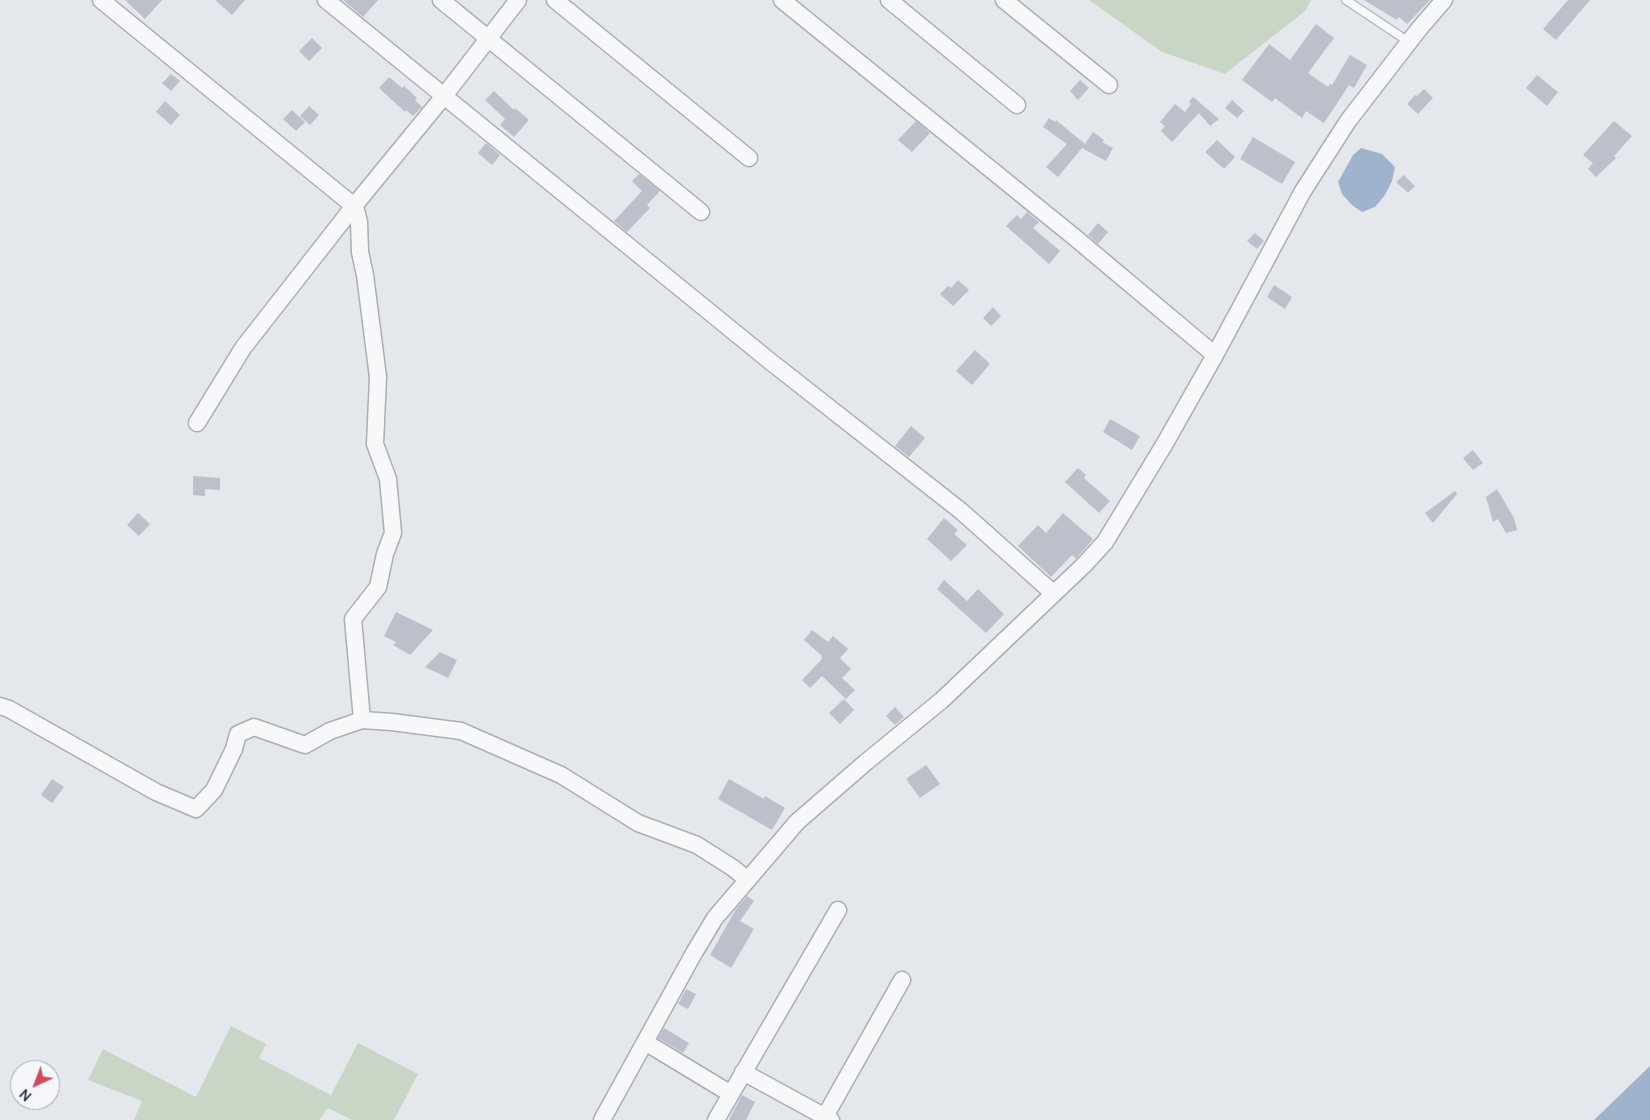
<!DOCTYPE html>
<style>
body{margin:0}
#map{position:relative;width:1650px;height:1120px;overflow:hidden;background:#e4e7ec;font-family:Manrope,sans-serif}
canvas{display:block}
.north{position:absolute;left:10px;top:1060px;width:50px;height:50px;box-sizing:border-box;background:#f4f6f9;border:1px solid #a4a8b1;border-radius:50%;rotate:223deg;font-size:14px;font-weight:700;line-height:20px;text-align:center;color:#2b3445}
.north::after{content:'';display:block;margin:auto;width:18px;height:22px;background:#d1495b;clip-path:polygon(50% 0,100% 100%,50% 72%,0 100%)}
</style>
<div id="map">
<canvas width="1650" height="1120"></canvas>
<div class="north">N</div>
</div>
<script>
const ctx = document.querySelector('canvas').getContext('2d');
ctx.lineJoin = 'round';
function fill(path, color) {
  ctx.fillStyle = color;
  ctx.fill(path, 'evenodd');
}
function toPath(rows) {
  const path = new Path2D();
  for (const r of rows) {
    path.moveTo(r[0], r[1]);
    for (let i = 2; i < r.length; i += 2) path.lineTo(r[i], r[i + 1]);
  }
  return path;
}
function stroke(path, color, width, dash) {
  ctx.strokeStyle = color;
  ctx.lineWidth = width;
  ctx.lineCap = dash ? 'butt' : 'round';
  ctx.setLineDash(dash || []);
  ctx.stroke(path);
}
fill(toPath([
 [1089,0,1311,0,1305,11,1225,74,1162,52],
 [231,1026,266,1044,259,1058,331,1095,358,1043,418,1074,394,1120,352,1120,330,1109,327,1109,319,1120,134,1120,142,1101,88,1080,103,1049,196,1097]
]), '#c9d6c5');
fill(toPath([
 [1361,148,1382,154,1395,167,1392,181,1385,195,1375,207,1362,212,1352,205,1342,194,1338,182,1353,155],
 [1650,1066,1650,1120,1594,1120,1595,1119]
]), '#9fb4cc');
fill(toPath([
 [125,0,162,0,145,19],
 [215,0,245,0,232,15],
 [343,0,378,0,363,17],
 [1364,0,1430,0,1407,24,1399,17,1397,20],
 [1568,0,1590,0,1556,40,1543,29],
 [1316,24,1334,38,1308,73,1328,87,1330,84,1332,85,1350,55,1367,65,1354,88,1349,85,1324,123,1306,111,1302,118,1275,98,1272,102,1242,80,1269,44,1290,60],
 [312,38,322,48,309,61,299,51],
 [171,74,180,81,171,91,162,83],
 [1537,75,1558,92,1547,106,1526,88],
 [389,77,402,88,404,86,417,98,415,100,422,107,413,116,406,110,405,112,379,88],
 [1080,80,1089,88,1078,100,1070,91],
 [1424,89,1433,98,1418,114,1407,104,1415,95,1417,96],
 [494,91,514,110,515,108,529,120,514,137,500,125,505,119,485,100],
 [1193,97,1219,119,1210,126,1199,113,1172,142,1161,131,1165,126,1160,122,1175,104,1185,112,1191,104,1189,102],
 [1232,100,1244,111,1237,118,1225,108],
 [165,101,180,115,171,125,156,112],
 [309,106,319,115,310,125,300,116],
 [292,110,305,122,296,131,283,119],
 [1049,118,1055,122,1056,120,1085,144,1093,132,1104,140,1102,142,1113,148,1106,161,1082,148,1058,177,1046,167,1067,144,1043,127],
 [916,121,930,133,912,152,898,140],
 [1614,121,1632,136,1614,156,1616,158,1596,177,1588,169,1593,163,1583,155],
 [1253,137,1295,162,1282,184,1240,159],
 [1217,140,1235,157,1224,169,1205,152],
 [486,143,500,155,492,165,478,153],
 [639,174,660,191,647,205,650,208,627,232,614,221,642,191,632,181],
 [1404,175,1415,186,1408,193,1396,182],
 [1027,212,1039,222,1033,228,1060,251,1049,264,1006,226,1017,215,1021,219],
 [1098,223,1108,232,1098,244,1088,235],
 [1255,233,1264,241,1257,249,1247,241],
 [958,280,969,290,953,306,940,294,948,286,951,288],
 [1274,285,1292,297,1285,309,1267,297],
 [993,307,1001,316,991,326,983,318],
 [975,350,990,364,972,385,956,371],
 [1110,419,1140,436,1132,450,1103,432],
 [911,426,925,438,909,457,895,446],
 [1473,450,1483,463,1473,470,1463,458],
 [1078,468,1086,475,1084,478,1110,501,1099,513,1065,482],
 [193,476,220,478,220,490,205,489,205,496,193,495],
 [1497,489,1514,518,1517,530,1506,533,1498,519,1493,522,1486,497],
 [1455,491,1457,494,1433,523,1425,513],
 [138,513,150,524,139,536,127,525],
 [1063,513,1093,539,1076,559,1072,555,1051,577,1018,546,1038,525,1046,533],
 [944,518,958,530,954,534,967,545,951,561,927,539],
 [944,580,967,601,978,589,1004,614,986,633,937,589],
 [396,612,433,630,410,655,393,645,396,642,384,636],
 [812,630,828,642,833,636,848,649,840,658,851,669,842,678,855,690,846,699,822,676,810,688,802,680,822,659,821,658,822,656,804,640],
 [440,652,457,660,448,678,425,667],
 [844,699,854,710,840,724,829,713],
 [895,707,904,717,895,725,886,716],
 [926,765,940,784,920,798,906,779],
 [52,779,64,787,52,803,41,795],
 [729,779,764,799,765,796,785,808,772,830,718,799],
 [747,896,754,901,740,921,754,929,731,968,710,955,736,909],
 [686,989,696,994,688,1009,678,1004],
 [664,1028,689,1043,683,1053,658,1038],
 [742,1095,755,1102,746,1120,729,1120]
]), '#bbc0ca');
const lane = toPath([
 [1346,0,1409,42]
]);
const street = toPath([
 [101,0,354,206,356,210,359,222,360,252,365,275,378,377,375,444,388,479,393,533,385,554,378,587,353,619,362,720],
 [326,0,771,362,961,511,1053,593],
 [441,0,701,212],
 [555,0,749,158],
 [782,0,1073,236,1215,355],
 [889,0,1017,105],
 [1004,0,1109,85],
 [197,423,243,348,354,206,444,96,518,0],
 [0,706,9,709,156,792,196,809,214,790,234,749,238,734,254,727,305,745,330,731,362,720,392,722,461,731,561,775,638,823,697,845,733,868,748,880],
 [645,1042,731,1094,838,910],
 [743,1072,831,1120],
 [602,1120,694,953,715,918,797,822,865,763,942,700,1084,565,1105,542,1164,445,1215,355,1303,191,1348,121,1419,29,1444,0],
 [716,1120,731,1094],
 [823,1120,902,980]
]);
stroke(lane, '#a9aeb7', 10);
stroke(street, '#a9aeb7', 19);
stroke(lane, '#f7f8fa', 8);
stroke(street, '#f7f8fa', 16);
</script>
